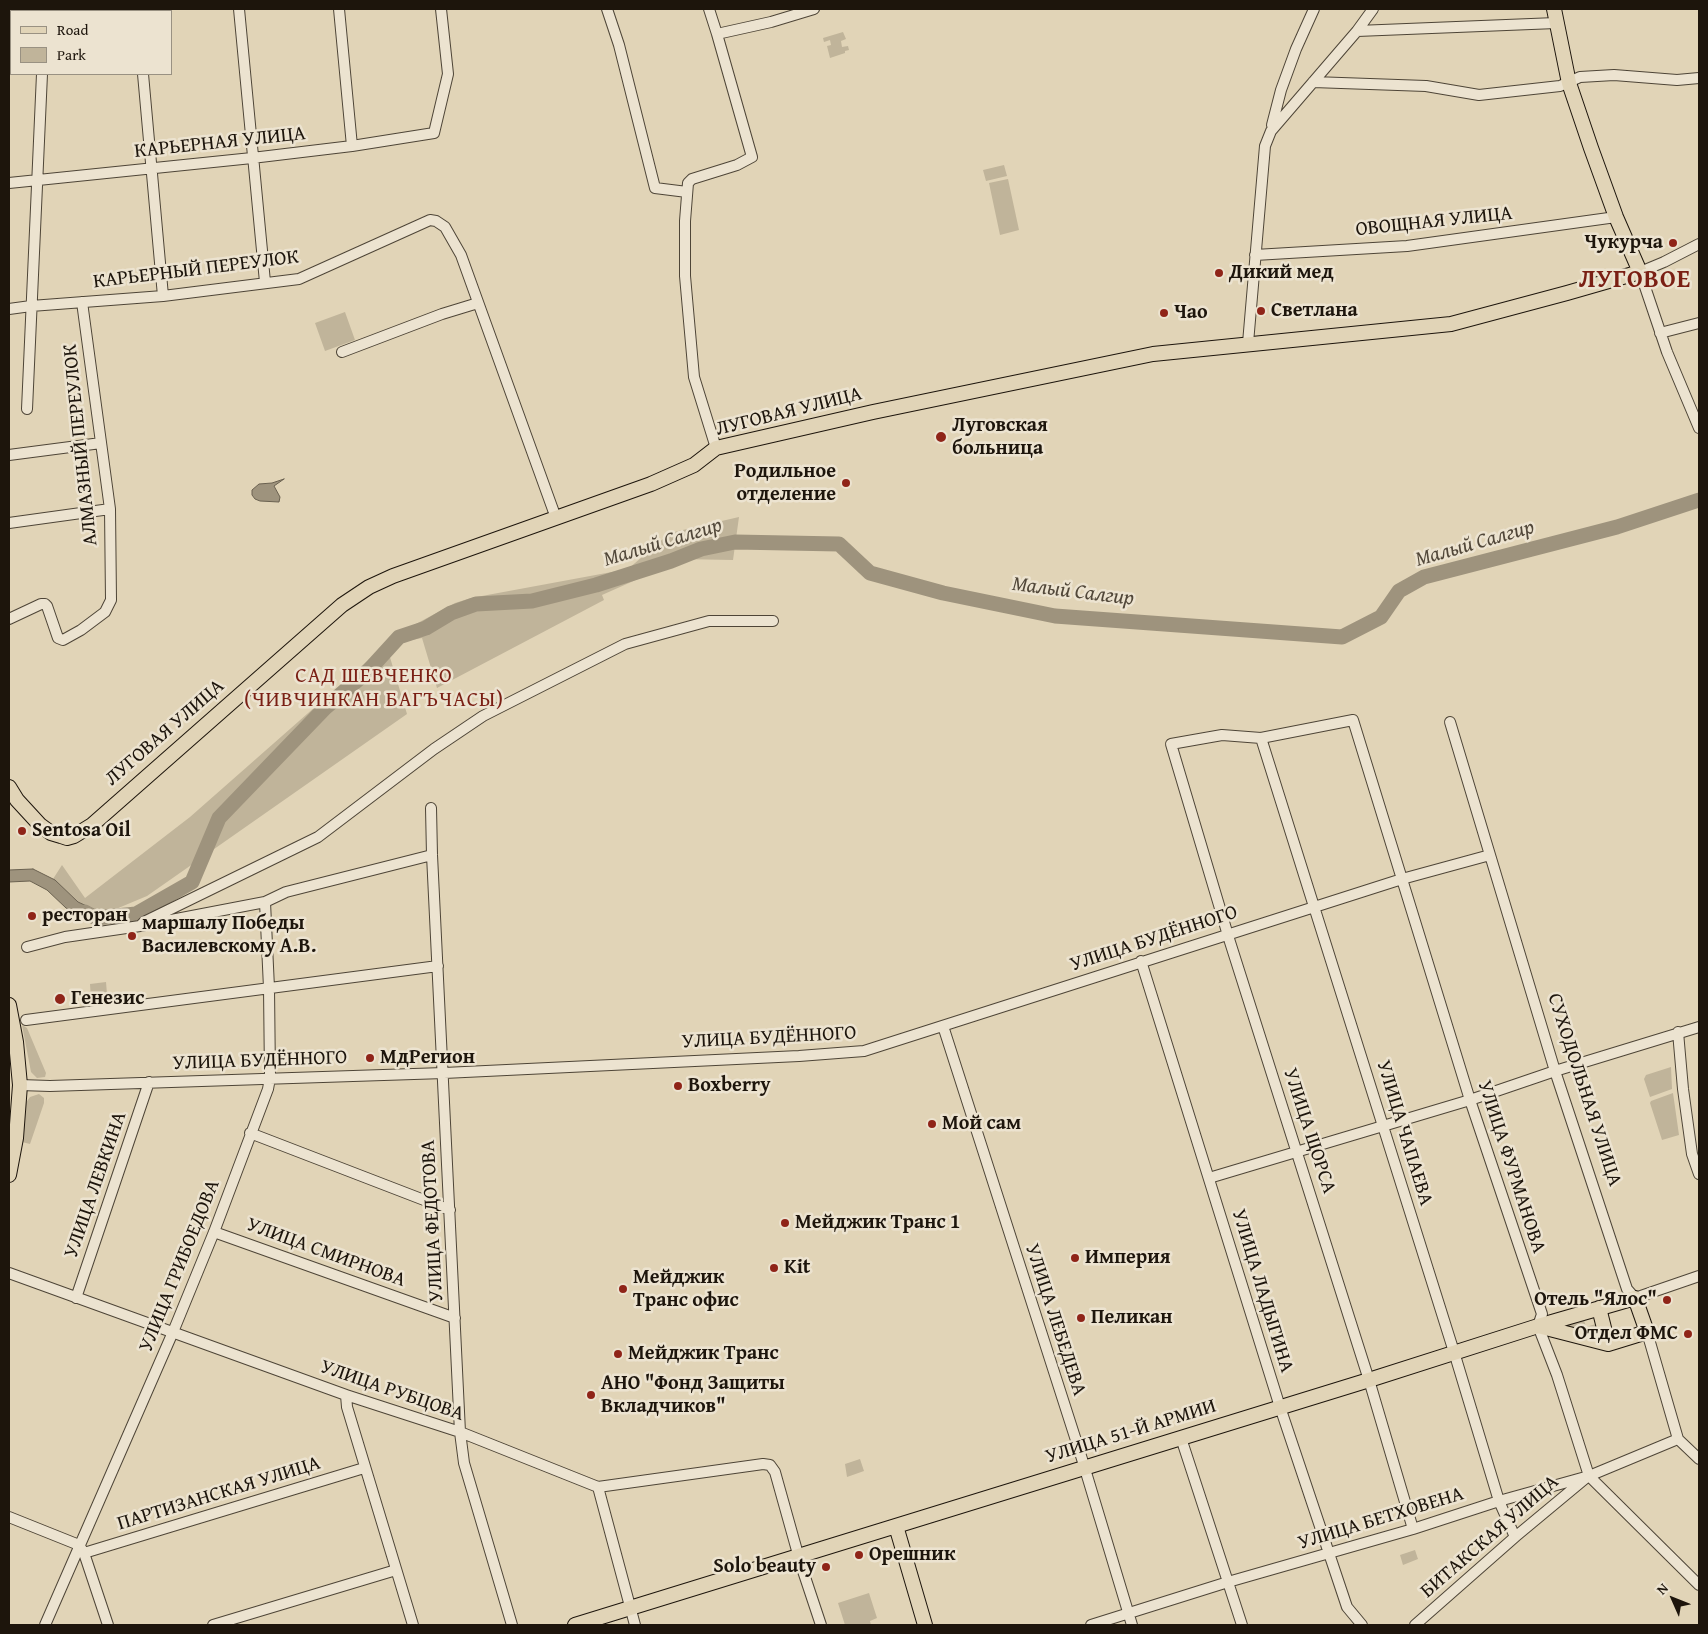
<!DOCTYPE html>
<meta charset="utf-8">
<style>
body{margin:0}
#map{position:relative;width:1708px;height:1634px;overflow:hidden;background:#e1d4b7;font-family:"Gentium Book Plus",serif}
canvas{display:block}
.frame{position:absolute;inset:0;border:10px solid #1d150c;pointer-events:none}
.legend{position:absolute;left:10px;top:10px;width:162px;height:65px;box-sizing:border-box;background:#ece3d0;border:1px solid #999182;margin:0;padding:6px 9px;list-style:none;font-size:15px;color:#1d150c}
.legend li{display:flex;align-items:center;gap:10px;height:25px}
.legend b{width:25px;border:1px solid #999182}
.north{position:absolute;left:1648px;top:1574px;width:50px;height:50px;-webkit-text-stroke:4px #ece3d0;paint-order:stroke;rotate:314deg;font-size:14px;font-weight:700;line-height:20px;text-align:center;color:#1d150c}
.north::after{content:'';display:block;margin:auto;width:18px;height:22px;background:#1d150c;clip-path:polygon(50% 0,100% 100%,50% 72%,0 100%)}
</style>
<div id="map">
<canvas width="1708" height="1634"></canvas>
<div class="frame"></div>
<ul class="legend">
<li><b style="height:6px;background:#e1d4b7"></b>Road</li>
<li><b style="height:14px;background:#c0b49a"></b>Park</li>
</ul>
<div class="north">N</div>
</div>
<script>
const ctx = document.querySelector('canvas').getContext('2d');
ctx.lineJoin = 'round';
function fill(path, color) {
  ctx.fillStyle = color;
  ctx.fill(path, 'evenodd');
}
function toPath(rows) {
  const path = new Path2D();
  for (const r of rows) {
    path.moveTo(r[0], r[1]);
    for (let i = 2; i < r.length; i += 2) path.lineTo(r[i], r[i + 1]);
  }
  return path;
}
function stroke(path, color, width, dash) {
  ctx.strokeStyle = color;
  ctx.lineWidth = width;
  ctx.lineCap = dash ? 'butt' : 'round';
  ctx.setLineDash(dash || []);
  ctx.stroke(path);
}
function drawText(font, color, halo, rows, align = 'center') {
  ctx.font = font + ' "Gentium Book Plus",serif';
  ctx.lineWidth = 5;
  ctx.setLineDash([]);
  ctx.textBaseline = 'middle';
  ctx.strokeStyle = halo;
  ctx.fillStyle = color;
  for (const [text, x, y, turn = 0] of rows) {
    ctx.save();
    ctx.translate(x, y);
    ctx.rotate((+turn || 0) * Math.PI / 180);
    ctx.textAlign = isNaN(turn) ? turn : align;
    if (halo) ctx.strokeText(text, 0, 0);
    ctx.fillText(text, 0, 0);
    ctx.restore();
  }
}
fill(toPath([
 [843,32,846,39,841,41,842,47,848,46,849,50,845,51,845,53,830,58,827,46,831,45,830,40,824,42,823,38],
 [1004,165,1007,176,986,181,983,170],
 [1008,179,1019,230,1000,235,989,183],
 [345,312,355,340,325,351,315,323],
 [739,517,733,560,679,559,647,575,602,595,604,600,437,688,422,638,402,642,389,654,407,714,147,896,104,914,78,902,53,879,62,865,85,898,190,817,399,633,455,603,471,598,628,569,670,533],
 [106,982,107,994,102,995,102,998,91,999,90,984],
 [22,1025,27,1028,46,1073,45,1077,37,1078,31,1072],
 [1671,1067,1672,1089,1650,1097,1644,1079,1646,1075],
 [1673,1093,1679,1135,1662,1140,1650,1103,1651,1101],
 [39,1094,44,1098,44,1103,30,1144,22,1142,25,1104,30,1097],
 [1584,1320,1586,1327,1599,1323,1599,1332,1597,1336,1562,1326],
 [860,1459,864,1471,847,1477,845,1464],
 [1415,1550,1418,1559,1403,1565,1400,1555],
 [869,1593,877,1618,870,1621,871,1625,845,1625,838,1603]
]), '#c0b49a');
const water = toPath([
 [284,479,274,486,280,497,279,502,260,501,255,499,252,495,252,490,259,484,272,483,284,479],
 [33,869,55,880,78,902,104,914,103,924,88,921,80,916,66,908,47,890,30,881,9,882,9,870,33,869]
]);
fill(water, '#9e937d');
stroke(water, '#6a6150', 1);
stroke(toPath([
 [85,912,96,918,136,914,192,882,219,818,325,708,368,671,399,637,426,628,451,613,476,604,532,601,596,585,671,561,701,549,735,542,839,544,870,573,943,593,1055,616,1342,637,1381,617,1399,591,1424,577,1617,527,1699,500]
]), '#9e937d', 15);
const minor = toPath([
 [137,9,137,11],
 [239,9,265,282],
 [339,9,352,146],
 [607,9,619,45,655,188,687,192],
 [709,9,717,34],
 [46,11,46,9],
 [1357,31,1556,23],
 [143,74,163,296],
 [1313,82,1426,86,1479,95,1560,86,1580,77,1614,75,1677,80,1699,78],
 [1272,125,1281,90,1296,49,1314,9],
 [9,183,252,158,352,146,434,133,448,74,441,9],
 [1699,244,1664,262,1640,272,1667,352,1699,428],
 [1255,255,1407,246,1616,217],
 [9,309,31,306,163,296,299,279,430,220,436,221,445,227,461,255,556,518],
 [1660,333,1699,323],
 [1248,343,1265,146,1271,131,1357,31,1373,9],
 [342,352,442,314,478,303],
 [27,409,42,74],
 [716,448,694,377,685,276,685,221,688,183,692,179,737,165,752,157,717,34,771,22,814,9],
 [9,455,101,443],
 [9,523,110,509],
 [9,619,41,604,45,604,47,606,58,638,63,640,81,630,105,612,111,600,110,509,82,302],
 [1450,722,1555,1071,1627,1289,1635,1298,1699,1276],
 [1261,738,1454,1352,1499,1501,1515,1537],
 [431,808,432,855,460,1432,464,1463,512,1625],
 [140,926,144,922,318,837,434,749,483,716,625,644,709,621,773,621],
 [27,947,65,937,140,926,265,902,286,892,432,855],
 [1141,961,1280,1407,1347,1607,1362,1625],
 [26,1020,438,966],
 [943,1026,1082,1459,1132,1625],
 [1678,1032,1683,1089,1692,1154,1699,1174],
 [20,1085,50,1086,444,1073,799,1056,864,1051,1402,879,1490,855],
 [250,1133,450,1210],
 [1209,1178,1470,1100,1555,1071,1699,1027],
 [214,1232,455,1318],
 [9,1273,346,1395,460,1432,598,1487,763,1464,770,1465,775,1472,801,1565,821,1625],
 [76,1298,149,1082],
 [1647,1332,1678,1439,1699,1459],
 [346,1395,347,1407,413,1625],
 [1181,1438,1242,1625],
 [598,1487,635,1625],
 [9,1517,79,1545,84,1553,108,1625],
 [1413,1529,1369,1380,1230,942,1171,744,1222,735,1261,738,1353,720,1470,1100,1542,1314,1538,1326,1557,1375,1589,1476,1699,1585],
 [84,1553,364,1468],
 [45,1625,173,1332,214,1232,268,1089,270,1078,269,988,265,902],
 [213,1625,396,1570],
 [1091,1625,1228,1582,1413,1529,1499,1501,1589,1476,1678,1439],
 [1415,1625,1515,1537,1586,1478]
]);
const major = toPath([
 [9,787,17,800,40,825,51,833,61,836,67,838,74,836,92,825,342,605,369,587,393,576,651,484,694,465,716,448,873,412,1153,354,1451,324,1567,293,1640,272,1616,217,1591,148,1569,83,1554,9],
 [9,1005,16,1042,20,1085,16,1138,9,1175],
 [1599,1308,1608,1344],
 [896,1526,925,1625],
 [575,1625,1369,1380,1538,1326,1635,1298,1647,1332,1608,1344,1538,1326]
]);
stroke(minor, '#4e4537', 12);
stroke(major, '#1d150c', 16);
stroke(minor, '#ece3d0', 10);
stroke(major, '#e1d4b7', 14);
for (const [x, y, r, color] of [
 [1673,243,5,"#8f2418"],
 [1219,273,5,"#8f2418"],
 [1261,311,5,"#8f2418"],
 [1164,313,5,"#8f2418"],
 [941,437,6,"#8f2418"],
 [846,483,5,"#8f2418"],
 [22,831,5,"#8f2418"],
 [32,916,5,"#8f2418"],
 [132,936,5,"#8f2418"],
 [60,999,6,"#8f2418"],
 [370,1058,5,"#8f2418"],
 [678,1086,5,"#8f2418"],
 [932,1124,5,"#8f2418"],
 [785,1223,5,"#8f2418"],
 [1075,1258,5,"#8f2418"],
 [774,1268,5,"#8f2418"],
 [623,1289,5,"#8f2418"],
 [1667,1300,5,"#8f2418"],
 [1081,1318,5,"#8f2418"],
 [1688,1334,5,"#8f2418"],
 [618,1354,5,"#8f2418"],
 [591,1395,5,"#8f2418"],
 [859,1555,5,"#8f2418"],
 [826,1567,5,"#8f2418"]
]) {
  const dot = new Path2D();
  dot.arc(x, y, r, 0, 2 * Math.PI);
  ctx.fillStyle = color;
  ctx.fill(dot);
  stroke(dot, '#ece3d0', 2);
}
drawText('20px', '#1d150c', '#ece3d0', [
 ["КАРЬЕРНАЯ УЛИЦА",220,143,-6],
 ["ОВОЩНАЯ УЛИЦА",1434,222,-6],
 ["КАРЬЕРНЫЙ ПЕРЕУЛОК",196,270,-7],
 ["ЛУГОВАЯ УЛИЦА",789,412,-14],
 ["АЛМАЗНЫЙ ПЕРЕУЛОК",81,445,-96],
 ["ЛУГОВАЯ УЛИЦА",165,733,-41],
 ["УЛИЦА БУДЁННОГО",1154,939,-18],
 ["УЛИЦА БУДЁННОГО",769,1038,-3],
 ["УЛИЦА БУДЁННОГО",260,1061,-2],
 ["СУХОДОЛЬНАЯ УЛИЦА",1584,1090,72],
 ["УЛИЦА ЩОРСА",1309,1131,72],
 ["УЛИЦА ЧАПАЕВА",1404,1133,73],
 ["УЛИЦА ФУРМАНОВА",1511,1167,72],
 ["УЛИЦА ЛЕВКИНА",96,1185,-71],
 ["УЛИЦА ФЕДОТОВА",433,1221,-93],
 ["УЛИЦА СМИРНОВА",326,1253,20],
 ["УЛИЦА ГРИБОЕДОВА",180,1266,-68],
 ["УЛИЦА ЛАДЫГИНА",1262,1291,73],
 ["УЛИЦА ЛЕБЕДЕВА",1055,1320,72],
 ["УЛИЦА РУБЦОВА",392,1391,19],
 ["УЛИЦА 51-Й АРМИИ",1131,1432,-17],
 ["ПАРТИЗАНСКАЯ УЛИЦА",219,1494,-17],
 ["УЛИЦА БЕТХОВЕНА",1381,1519,-17],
 ["БИТАКСКАЯ УЛИЦА",1490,1537,-41]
]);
drawText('bold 20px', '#1d150c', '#ece3d0', [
 ["Чукурча",1663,243,"right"],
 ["Дикий мед",1229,273],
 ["Светлана",1271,311],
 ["Чао",1174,313],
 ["Луговская",952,426],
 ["больница",952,449],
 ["Родильное",836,472,"right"],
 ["отделение",836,495,"right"],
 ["Sentosa Oil",32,831],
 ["ресторан",42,916],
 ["маршалу Победы",142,924],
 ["Василевскому А.В.",142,947],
 ["Генезис",71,999],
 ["МдРегион",380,1058],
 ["Boxberry",688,1086],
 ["Мой сам",942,1124],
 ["Мейджик Транс 1",795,1223],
 ["Империя",1085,1258],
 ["Kit",784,1268],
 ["Мейджик",633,1278],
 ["Транс офис",633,1301],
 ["Отель \"Ялос\"",1657,1300,"right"],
 ["Пеликан",1091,1318],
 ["Отдел ФМС",1678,1334,"right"],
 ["Мейджик Транс",628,1354],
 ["АНО \"Фонд Защиты",601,1384],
 ["Вкладчиков\"",601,1407],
 ["Орешник",869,1555],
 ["Solo beauty",816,1567,"right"]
], 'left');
drawText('italic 21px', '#514739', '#ece3d0', [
 ["Малый Салгир",663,543,-17],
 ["Малый Салгир",1475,544,-16],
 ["Малый Салгир",1073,592,7]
]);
ctx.letterSpacing = '1px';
drawText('21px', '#7a1f14', '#ece3d0', [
 ["САД ШЕВЧЕНКО",374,677],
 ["(ЧИВЧИНКАН БАГЪЧАСЫ)",374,701]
]);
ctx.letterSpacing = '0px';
ctx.letterSpacing = '1px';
drawText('bold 25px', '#7a1f14', '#ece3d0', [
 ["ЛУГОВОЕ",1635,281]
]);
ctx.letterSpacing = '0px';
</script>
